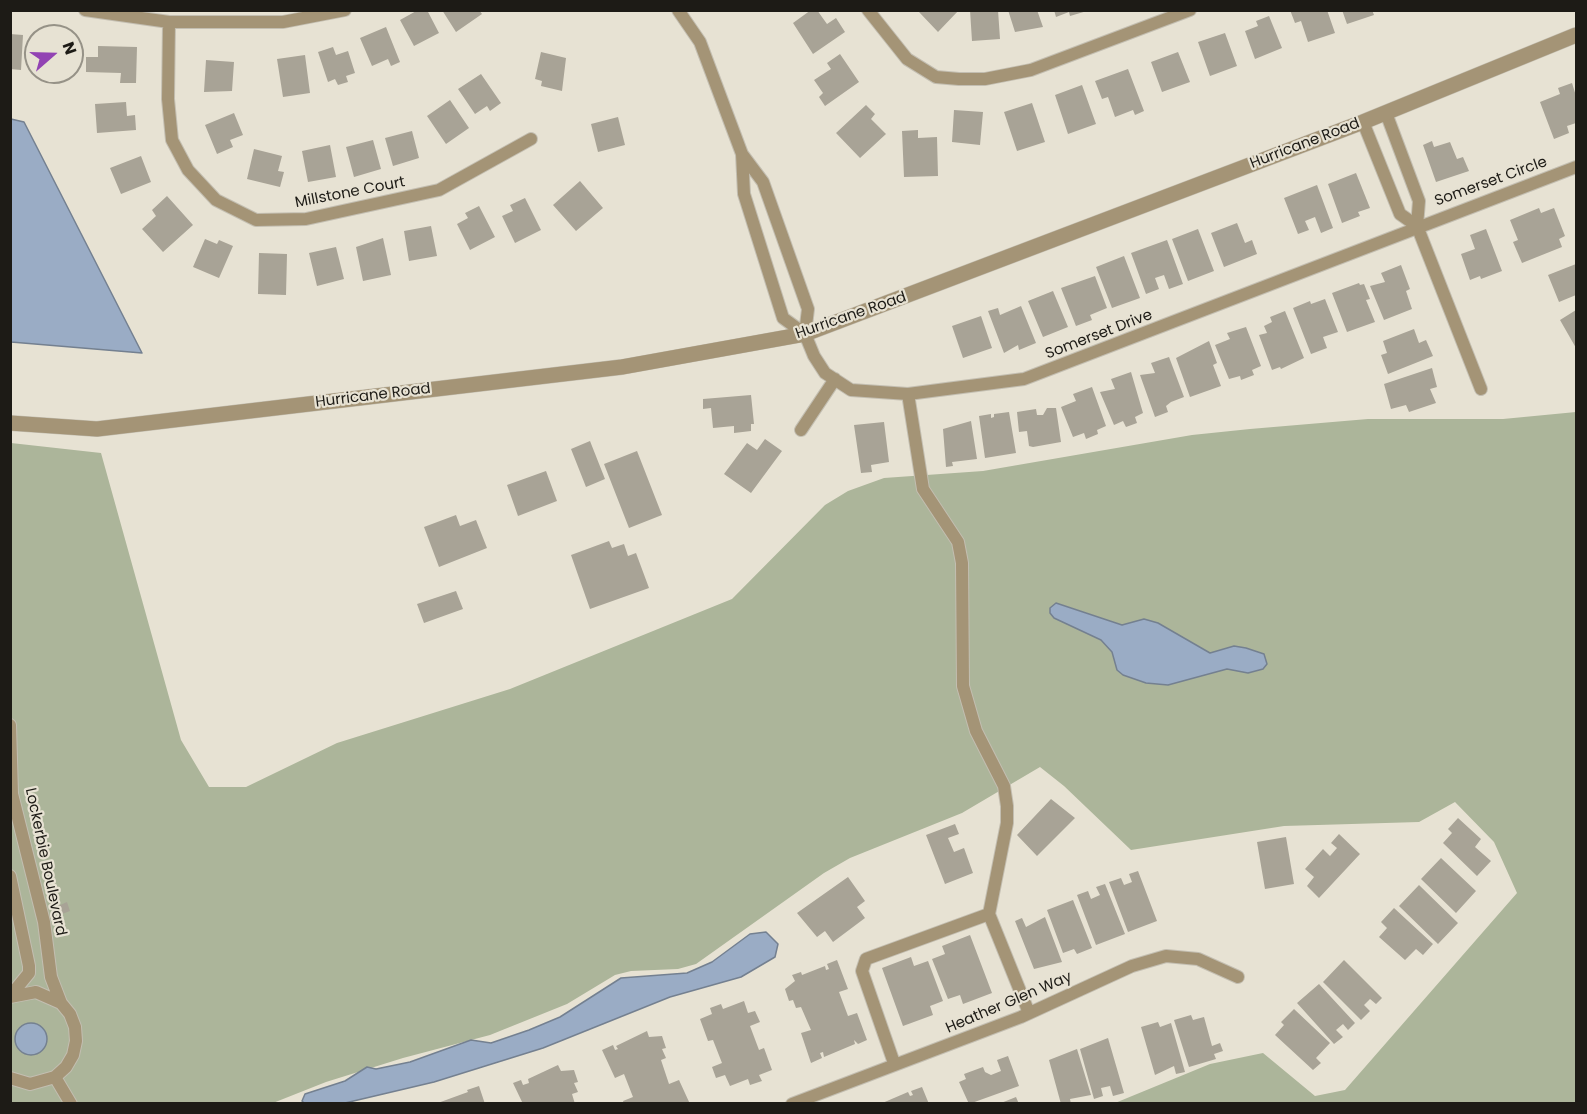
<!DOCTYPE html>
<style>
body{margin:0}
#map{position:relative;width:1587px;height:1114px;overflow:hidden;background:#e7e2d3;font-family:Poppins,sans-serif}
canvas{display:block}
.frame{position:absolute;inset:0;border:12px solid #1d1b16;pointer-events:none}
.north{position:absolute;left:24px;top:24px;width:60px;height:60px;box-sizing:border-box;background:#e7e2d3;border:2px solid #969287;border-radius:50%;rotate:70deg;font-size:16px;font-weight:700;line-height:24px;text-align:center;color:#1d1b16}
.north::after{content:'';display:block;margin:auto;width:21px;height:27px;background:#9243b3;clip-path:polygon(50% 0,100% 100%,50% 72%,0 100%)}
</style>
<div id="map">
<canvas width="1587" height="1114"></canvas>
<div class="frame"></div>
<div class="north">N</div>
</div>
<script>
const ctx = document.querySelector('canvas').getContext('2d');
ctx.lineJoin = 'round';
function fill(path, color) {
  ctx.fillStyle = color;
  ctx.fill(path, 'evenodd');
}
function toPath(rows) {
  const path = new Path2D();
  for (const r of rows) {
    if (r.length === 3) {
      path.moveTo(r[0] + r[2], r[1]);
      path.arc(r[0], r[1], r[2], 0, 2 * Math.PI);
      continue;
    }
    path.moveTo(r[0], r[1]);
    for (let i = 2; i < r.length; i += 2) path.lineTo(r[i], r[i + 1]);
  }
  return path;
}
function stroke(path, color, width, dash) {
  ctx.strokeStyle = color;
  ctx.lineWidth = width;
  ctx.lineCap = dash ? 'butt' : 'round';
  ctx.setLineDash(dash || []);
  ctx.stroke(path);
}
function drawText(font, color, halo, rows, align = 'center') {
  ctx.font = font + ' Poppins,sans-serif';
  ctx.lineWidth = 4.5;
  ctx.setLineDash([]);
  ctx.textBaseline = 'middle';
  ctx.strokeStyle = halo;
  ctx.fillStyle = color;
  for (const [text, x, y, turn = 0] of rows) {
    ctx.save();
    ctx.translate(x, y);
    ctx.rotate((+turn || 0) * Math.PI / 180);
    ctx.textAlign = isNaN(turn) ? turn : align;
    if (halo) ctx.strokeText(text, 0, 0);
    ctx.fillText(text, 0, 0);
    ctx.restore();
  }
}
fill(toPath([
 [1576,412,1576,1103,1115,1103,1210,1064,1263,1053,1315,1096,1345,1090,1517,893,1494,842,1455,802,1419,822,1284,826,1131,850,1064,786,1040,767,962,813,850,858,824,873,696,964,678,969,631,971,615,975,567,1004,490,1035,403,1058,326,1082,273,1103,11,1104,11,443,101,453,181,740,209,787,246,787,337,743,510,689,732,599,825,505,848,491,884,478,983,471,1192,435,1250,429,1368,419,1503,419]
]), '#acb59a');
const water = toPath([
 [11,119,24,122,142,353,11,342,11,119],
 [1056,603,1122,625,1144,619,1158,623,1210,653,1234,646,1246,648,1264,654,1267,664,1263,669,1248,673,1227,669,1168,685,1146,683,1123,675,1117,670,1112,652,1101,640,1054,618,1050,613,1050,608,1056,603],
 [766,932,778,944,775,957,741,977,670,997,543,1048,434,1082,345,1103,304,1103,302,1101,305,1094,345,1081,367,1067,376,1069,410,1062,471,1040,491,1043,529,1030,560,1017,621,978,687,973,712,962,750,934,766,932],
 [31,1039,16]
]);
fill(water, '#9aacc5');
stroke(water, '#748090', 1.5);
fill(toPath([
 [418,10,427,10,439,33,414,46,400,20],
 [442,10,479,10,482,14,456,32],
 [811,10,817,10,827,24,836,18,845,32,813,54,793,23],
 [921,10,959,10,938,32,919,12],
 [970,10,998,10,1000,39,972,41],
 [1008,10,1037,10,1043,27,1015,32],
 [1054,10,1087,10,1087,11,1070,16,1069,12,1056,17],
 [1290,10,1327,10,1335,33,1308,42,1301,21,1295,23],
 [1342,10,1372,10,1374,15,1347,24],
 [1269,16,1282,48,1255,59,1245,31,1258,26,1256,21],
 [386,27,400,62,391,66,388,59,372,66,360,38],
 [1225,33,1237,66,1210,76,1198,42],
 [10,34,23,35,21,70,10,69],
 [98,46,137,47,136,83,120,83,121,73,86,72,86,57,98,57],
 [333,47,336,55,348,51,355,73,346,76,348,82,338,85,335,79,328,82,318,52],
 [541,52,566,58,562,91,541,86,542,81,535,79],
 [1178,52,1190,82,1162,92,1151,62],
 [840,54,859,82,825,106,819,97,823,93,814,80,831,69,827,63],
 [305,55,310,93,283,97,277,59],
 [206,60,234,62,232,91,204,92],
 [1128,69,1144,111,1135,115,1133,110,1115,117,1108,97,1102,99,1095,81],
 [481,74,501,103,490,111,487,106,475,114,458,89],
 [1572,83,1576,96,1576,123,1567,126,1569,133,1554,139,1540,102,1560,94,1558,88],
 [1082,85,1096,124,1068,134,1055,95],
 [450,100,469,128,446,144,427,116],
 [126,102,127,116,135,115,136,130,97,133,95,104],
 [1032,103,1045,142,1017,151,1004,112],
 [866,105,875,114,871,119,886,134,860,158,836,133],
 [954,110,983,112,980,145,952,142],
 [234,113,243,135,230,140,233,147,217,154,205,125],
 [618,117,625,145,598,152,591,124],
 [918,130,918,138,937,137,938,176,904,177,902,131],
 [412,131,419,158,393,166,385,138],
 [373,140,381,169,354,177,346,147],
 [1432,141,1434,147,1450,142,1457,159,1463,157,1469,171,1436,182,1423,145],
 [330,145,336,177,308,182,302,151],
 [254,149,282,156,278,171,284,172,280,187,247,179],
 [141,156,151,182,121,194,110,168],
 [1356,173,1370,208,1358,212,1360,216,1342,223,1328,184],
 [580,181,603,208,576,231,553,205],
 [1317,185,1333,228,1321,233,1315,217,1305,221,1309,230,1298,234,1284,198],
 [167,196,193,225,163,252,142,229,156,216,152,210],
 [525,198,541,230,515,243,502,216,513,211,510,205],
 [479,206,495,237,470,250,457,224,468,218,465,213],
 [1539,208,1541,213,1554,208,1565,236,1559,239,1562,247,1522,263,1513,242,1518,240,1510,220],
 [1237,223,1245,243,1252,240,1257,254,1224,267,1211,233],
 [431,226,437,256,409,261,404,231],
 [1198,229,1214,271,1188,281,1172,239],
 [1486,229,1502,271,1481,279,1480,276,1470,280,1461,254,1475,249,1470,235],
 [383,238,391,275,363,281,356,247],
 [205,239,217,244,219,240,233,246,219,278,193,267],
 [1167,240,1183,284,1169,289,1164,275,1155,278,1159,289,1146,294,1131,253],
 [336,247,344,279,317,286,309,253],
 [259,253,287,254,286,295,258,294],
 [1124,256,1140,298,1112,308,1096,267],
 [1576,264,1576,295,1559,302,1548,275],
 [1401,265,1410,289,1406,291,1412,309,1384,320,1370,286,1385,282,1381,273],
 [1095,276,1107,308,1090,315,1092,320,1076,326,1061,288],
 [1359,283,1360,285,1364,284,1370,299,1366,300,1375,322,1347,332,1332,293],
 [1053,291,1068,327,1043,337,1028,301],
 [1325,299,1338,332,1323,337,1327,348,1311,354,1293,308,1310,301,1311,304],
 [1021,306,1036,343,1019,350,1018,345,1004,353,988,311,998,308,1000,315],
 [1576,310,1576,348,1560,320],
 [1285,311,1304,358,1281,369,1280,367,1272,370,1259,335,1267,333,1264,326,1272,322,1270,317],
 [981,316,992,348,963,358,952,326],
 [1246,327,1261,366,1252,370,1254,375,1241,380,1240,376,1229,379,1215,345,1230,339,1227,333],
 [1414,329,1419,343,1426,340,1433,356,1388,374,1381,355,1387,353,1383,341],
 [1209,341,1217,363,1213,365,1221,386,1190,397,1176,358],
 [1169,357,1184,397,1171,402,1166,406,1168,412,1155,417,1140,375,1155,373,1151,363],
 [1432,368,1437,387,1430,389,1436,403,1409,412,1406,405,1391,409,1384,384],
 [1131,372,1143,413,1135,417,1137,423,1126,427,1123,421,1114,425,1100,392,1115,389,1111,379],
 [1092,387,1106,426,1097,430,1098,434,1086,439,1084,433,1073,437,1061,407,1076,401,1073,394],
 [751,395,754,424,751,424,751,431,734,433,734,426,713,428,711,408,703,409,703,399],
 [1047,408,1056,408,1061,442,1033,447,1029,446,1027,431,1019,432,1017,412,1036,409,1037,415,1043,415],
 [1009,412,1016,453,985,458,979,416,991,414,991,418,994,417,994,414],
 [971,421,977,459,952,462,953,466,946,467,943,429],
 [884,422,889,462,871,465,872,472,861,473,854,425],
 [765,439,782,451,751,493,724,474,747,443,757,450],
 [590,441,605,479,586,487,571,449],
 [637,451,662,515,629,528,604,464],
 [546,471,557,501,518,516,507,485],
 [456,515,460,526,476,520,487,548,439,567,424,527],
 [609,541,612,548,624,544,628,556,636,553,649,588,590,609,571,555],
 [456,591,463,609,424,623,417,604],
 [1051,799,1075,818,1037,856,1017,835],
 [1458,818,1481,839,1475,847,1491,861,1477,876,1443,843,1452,833,1448,829],
 [955,824,959,834,948,838,954,852,964,848,973,873,945,884,926,835],
 [1339,834,1360,854,1319,898,1307,886,1314,877,1305,869,1323,849,1330,856,1337,848,1331,843],
 [1286,837,1294,884,1265,889,1257,842],
 [1441,858,1476,891,1456,913,1421,879],
 [1138,871,1157,921,1128,932,1109,882,1121,878,1124,885,1132,882,1129,874],
 [848,877,865,901,857,907,865,918,833,942,825,931,817,937,797,913],
 [1105,884,1125,934,1096,945,1077,895,1088,891,1091,899,1100,895,1096,887],
 [1419,885,1458,923,1438,944,1399,906],
 [1073,900,1092,948,1077,954,1074,949,1063,953,1047,910],
 [67,902,70,911,62,914,58,906],
 [1394,908,1433,944,1423,955,1416,949,1405,960,1379,937,1387,928,1381,922],
 [1045,917,1062,962,1034,969,1015,921,1022,918,1026,927],
 [970,935,992,993,963,1004,960,995,948,999,932,959,945,954,942,946],
 [911,957,914,966,928,961,943,1001,930,1006,933,1015,903,1026,882,968],
 [837,960,848,989,839,992,848,1016,857,1013,867,1040,858,1044,854,1040,855,1044,824,1057,823,1052,820,1053,822,1058,811,1063,801,1033,811,1030,801,1007,796,1008,793,1000,789,1001,785,989,795,981,792,975,801,972,802,975,825,966,826,970,829,969,827,964],
 [1344,960,1382,998,1376,1004,1370,999,1364,1005,1370,1011,1361,1020,1323,982],
 [1319,984,1355,1023,1348,1030,1343,1024,1336,1030,1343,1037,1334,1044,1297,1003],
 [744,1001,748,1013,755,1011,760,1022,750,1026,759,1050,764,1048,772,1070,759,1075,762,1081,750,1085,748,1079,730,1086,725,1075,716,1078,712,1067,722,1063,713,1040,708,1041,700,1019,712,1014,710,1008,721,1004,723,1009],
 [1294,1009,1330,1043,1316,1058,1321,1063,1313,1070,1275,1035,1284,1025,1281,1022],
 [1191,1015,1193,1020,1204,1017,1212,1046,1220,1043,1223,1051,1214,1054,1216,1059,1189,1067,1174,1020],
 [1158,1022,1160,1027,1171,1023,1185,1072,1176,1074,1174,1066,1155,1075,1141,1027],
 [647,1031,649,1037,662,1036,666,1048,662,1049,666,1058,661,1060,669,1084,679,1080,690,1104,624,1104,623,1101,633,1097,624,1074,615,1078,602,1050,613,1045,615,1050,618,1049,616,1046],
 [1108,1038,1124,1093,1113,1096,1110,1086,1101,1088,1103,1096,1094,1099,1080,1049],
 [1077,1049,1091,1095,1070,1099,1071,1104,1061,1104,1049,1060],
 [1008,1056,1019,1086,969,1104,959,1082,966,1079,964,1074,983,1067,985,1072,991,1075,1001,1071,997,1060],
 [558,1065,561,1071,574,1070,578,1082,574,1083,578,1092,572,1094,575,1104,523,1104,513,1083,521,1080,523,1085,529,1083,528,1079],
 [479,1086,485,1104,435,1104,468,1092,467,1090],
 [922,1087,929,1104,880,1104,908,1092,910,1096,913,1095,911,1091],
 [1016,1097,1019,1104,1001,1104,1001,1103]
]), '#a8a396');
const minor = toPath([
 [85,10,169,22,283,22,345,10],
 [678,10,700,42,742,154,763,182,808,309,805,334,814,356,825,373,851,390,908,394,1024,379,1576,167],
 [868,10,907,59,936,77,959,79,985,79,1031,70,1190,10],
 [169,22,168,99,172,140,188,170,216,200,256,220,306,219,439,190,531,139],
 [1386,113,1419,201,1417,226,1481,389],
 [1363,122,1400,214,1417,226],
 [742,154,744,194,783,318,805,334],
 [908,394,923,489,958,542,962,563,963,686,976,731,1004,786,1007,806,1007,823,989,914,1029,1013],
 [801,430,835,379],
 [10,725,12,794,44,922,51,977,61,1003],
 [10,876,29,966,29,973,11,995],
 [10,997,36,992,61,1003,70,1014,75,1027,76,1041,73,1055,66,1067,55,1077,30,1084,10,1078],
 [894,1063,862,971,866,959,989,914],
 [55,1077,71,1104],
 [792,1104,1021,1017,1132,966,1166,956,1198,959,1238,977]
]);
const tertiary = toPath([
 [10,423,97,429,622,367,805,334,1363,122,1576,35]
]);
stroke(minor, '#c3beb1', 14);
stroke(tertiary, '#c3beb1', 16);
stroke(minor, '#a49476', 12);
stroke(tertiary, '#a49476', 15);
drawText('15px', '#1d1b16', '#e7e2d3', [
 ["Hurricane Road",1305,144,-21],
 ["Somerset Circle",1491,182,-20],
 ["Millstone Court",350,193,-11],
 ["Hurricane Road",851,316,-19],
 ["Somerset Drive",1099,335,-21],
 ["Hurricane Road",373,396,-7],
 ["Lockerbie Boulevard",45,862,78],
 ["Heather Glen Way",1009,1003,-23]
]);
</script>
